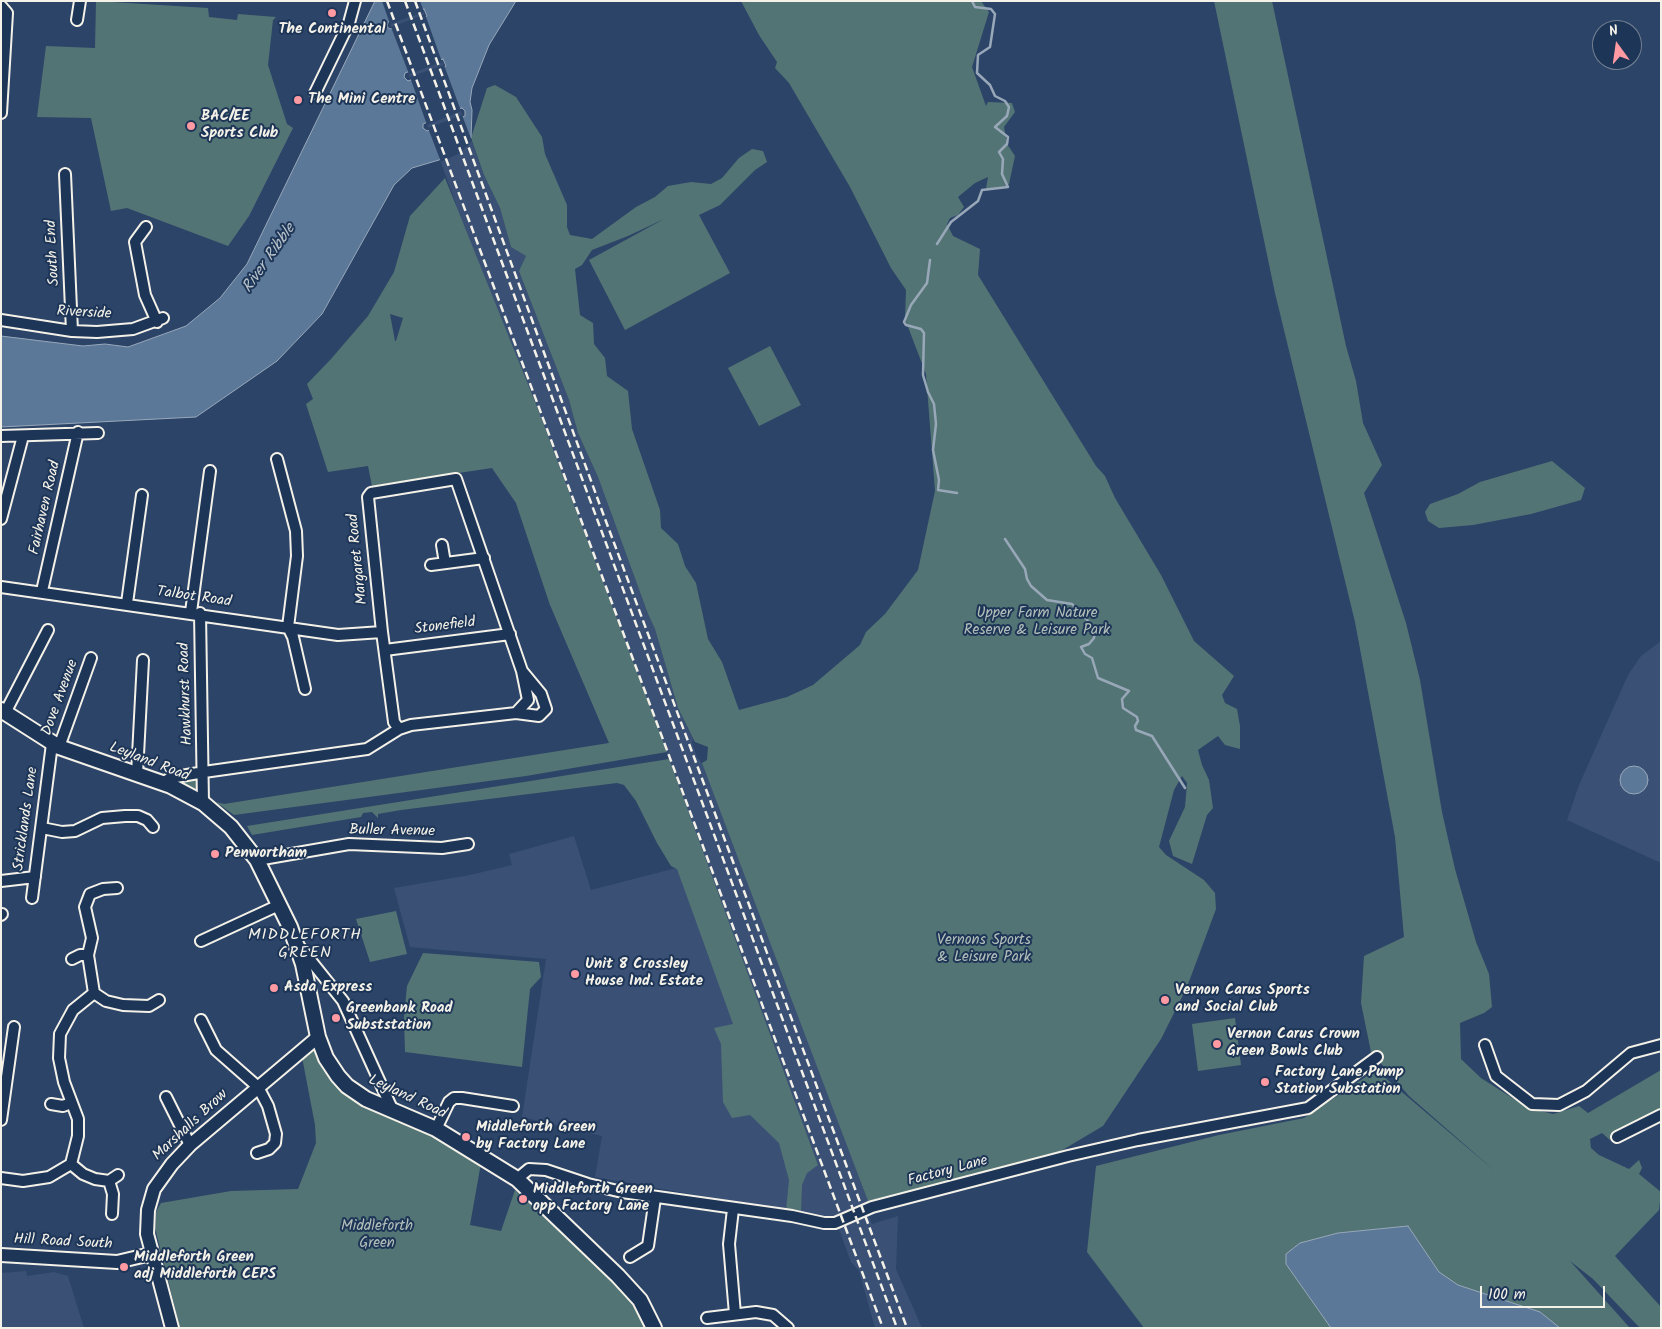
<!DOCTYPE html>
<style>
body{margin:0}
#map{position:relative;width:1662px;height:1329px;overflow:hidden;background:#2c4468;font-family:Kalam,sans-serif}
canvas{display:block}
.frame{position:absolute;inset:0;border:2px solid #f4f1e8;pointer-events:none}
.north{position:absolute;left:1592px;top:20px;width:50px;height:50px;box-sizing:border-box;background:#1d3557;border:1px solid #738091;border-radius:50%;rotate:346deg;font-size:14px;font-weight:700;line-height:20px;text-align:center;color:#f4f1e8}
.north::after{content:'';display:block;margin:auto;width:18px;height:22px;background:#ff9aa2;clip-path:polygon(50% 0,100% 100%,50% 72%,0 100%)}
.scale{position:absolute;left:1480px;top:1286px;width:125px;height:22px;box-sizing:border-box;border:2px solid #f4f1e8;border-top:0;padding-left:6px;font-size:15px;line-height:18px;white-space:nowrap;color:#f4f1e8;-webkit-text-stroke:4px #1d3557;paint-order:stroke}
</style>
<div id="map">
<canvas width="1662" height="1329"></canvas>
<div class="frame"></div>
<div class="north">N</div>
<div class="scale">100 m</div>
</div>
<script>
const ctx = document.querySelector('canvas').getContext('2d');
ctx.lineJoin = 'round';
function fill(path, color) {
  ctx.fillStyle = color;
  ctx.fill(path, 'evenodd');
}
function toPath(rows) {
  const path = new Path2D();
  for (const r of rows) {
    if (r.length === 3) {
      path.moveTo(r[0] + r[2], r[1]);
      path.arc(r[0], r[1], r[2], 0, 2 * Math.PI);
      continue;
    }
    path.moveTo(r[0], r[1]);
    for (let i = 2; i < r.length; i += 2) path.lineTo(r[i], r[i + 1]);
  }
  return path;
}
function stroke(path, color, width, dash) {
  ctx.strokeStyle = color;
  ctx.lineWidth = width;
  ctx.lineCap = dash ? 'butt' : 'round';
  ctx.setLineDash(dash || []);
  ctx.stroke(path);
}
function drawText(font, color, halo, rows, align = 'center') {
  ctx.font = font + ' Kalam,sans-serif';
  ctx.lineWidth = 4;
  ctx.setLineDash([]);
  ctx.textBaseline = 'middle';
  ctx.strokeStyle = halo;
  ctx.fillStyle = color;
  for (const [text, x, y, turn = 0] of rows) {
    ctx.save();
    ctx.translate(x, y);
    ctx.rotate((+turn || 0) * Math.PI / 180);
    ctx.textAlign = isNaN(turn) ? turn : align;
    if (halo) ctx.strokeText(text, 0, 0);
    ctx.fillText(text, 0, 0);
    ctx.restore();
  }
}
fill(toPath([
 [382,1,420,1,484,175,500,208,511,247,526,256,519,271,569,400,578,433,598,477,648,614,655,629,678,708,693,739,692,743,697,757,702,763,756,901,868,1201,864,1203,872,1224,898,1216,896,1269,922,1328,875,1328,859,1271,851,1262,834,1216,826,1218,595,1177,602,1136,522,1117,546,959,410,947,394,888,470,875,512,865,509,854,574,836,591,890,676,868,669,761,666,749,550,605,516,503,492,468,483,467,456,204],
 [1661,641,1661,863,1567,820,1579,785,1628,675,1641,656],
 [26,1271,27,1276,54,1272,68,1276,84,1328,1,1328,1,1273]
]), '#3a5175');
fill(toPath([
 [96,1,208,8,209,17,237,20,238,14,276,17,273,20,268,65,287,124,293,128,249,216,228,246,127,208,111,211,91,118,37,117,46,46,95,48],
 [741,1,981,1,989,12,972,67,986,106,988,102,1012,103,1015,112,1004,127,1007,144,1015,156,1009,184,1000,189,986,189,988,177,975,183,958,197,964,207,958,215,950,218,947,224,953,236,980,249,978,275,1096,466,1105,476,1115,498,1161,575,1194,641,1234,676,1222,695,1225,703,1237,709,1240,726,1240,749,1225,745,1218,736,1198,750,1202,765,1209,780,1213,808,1207,815,1192,864,1173,856,1169,841,1185,807,1187,783,1182,776,1174,790,1159,847,1166,855,1204,880,1215,893,1216,909,1187,987,1161,1039,1103,1126,1054,1155,868,1201,702,763,707,760,708,747,695,742,678,708,655,629,648,614,598,477,578,433,569,400,519,271,526,256,511,247,500,208,484,175,471,138,487,88,495,85,516,97,542,137,545,154,567,205,567,227,570,235,592,239,636,207,655,197,668,186,691,182,711,184,722,178,739,158,752,149,763,151,767,162,755,170,720,205,699,215,730,273,625,330,589,260,664,219,628,236,592,250,582,265,575,269,580,315,593,323,594,344,605,358,607,376,628,391,632,429,660,510,661,528,678,544,685,566,696,583,708,639,722,662,739,710,787,697,813,685,860,645,866,632,885,614,918,570,935,491,926,374,905,319,906,290,891,268,850,187,789,83,775,68,777,62,759,35],
 [1214,1,1272,1,1346,346,1356,381,1363,423,1382,465,1364,493,1406,623,1420,680,1442,812,1455,869,1476,942,1489,974,1492,1007,1484,1013,1460,1023,1461,1059,1481,1078,1528,1108,1553,1114,1579,1106,1588,1113,1661,1070,1661,1117,1617,1137,1610,1140,1602,1133,1590,1139,1591,1148,1599,1155,1629,1169,1639,1160,1642,1168,1639,1174,1661,1192,1659,1210,1615,1256,1661,1307,1661,1328,1640,1328,1593,1279,1570,1261,1630,1328,1144,1328,1087,1252,1096,1166,1219,1135,1304,1118,1376,1070,1496,1172,1409,1096,1371,1052,1361,1003,1364,956,1404,937,1395,837,1355,622,1275,293],
 [445,178,537,407,667,752,526,776,234,815,216,802,224,804,609,743,550,605,516,503,492,468,372,486,368,466,328,472,306,404,313,399,307,384,331,359,368,316,394,272,410,216],
 [390,314,403,318,396,341,395,341],
 [770,346,801,405,759,426,728,368],
 [1552,461,1585,488,1581,500,1531,514,1473,525,1439,528,1428,521,1425,512,1430,504,1458,494,1480,482],
 [669,759,818,1165,807,1173,802,1185,801,1212,786,1211,789,1180,779,1143,750,1115,732,1118,723,1102,721,1044,714,1028,733,1024,677,869,671,866,657,843,636,801,624,785,617,783,401,810,378,814,378,818,372,812,363,813,361,817,252,835,247,826],
 [198,777,200,795,180,783,180,780],
 [396,911,407,954,370,962,356,919],
 [423,953,539,962,541,977,530,989,522,1067,405,1052,404,1018,407,986],
 [1235,1018,1241,1065,1198,1071,1192,1024],
 [311,1050,317,1053,337,1082,481,1163,470,1225,501,1231,515,1190,605,1273,635,1304,647,1328,180,1328,155,1228,156,1212,161,1203,231,1191,298,1189,316,1143,315,1125,302,1057]
]), '#537474');
const water = toPath([
 [375,1,516,1,489,45,472,88,470,102,472,110,471,138,458,151,439,160,412,168,394,185,322,314,277,361,196,417,1,427,1,336,83,346,105,344,128,347,186,326,220,298,247,264,375,1],
 [424,9,427,16,390,29,387,27,388,22,424,9],
 [443,59,446,66,408,81,404,77,405,73,443,59],
 [462,108,465,111,465,116,427,131,423,128,423,124,462,108],
 [1634,780,14],
 [1408,1226,1439,1272,1458,1285,1540,1312,1560,1328,1331,1328,1286,1264,1286,1254,1300,1243,1338,1233,1408,1226]
]);
fill(water, '#5b7899');
stroke(water, '#98a8b9', 1);
fill(toPath([
 [382,1,420,1,424,12,390,24],
 [425,14,442,62,409,74,391,27],
 [444,65,461,111,427,125,410,77],
 [462,115,472,141,460,153,441,162,428,128]
]), '#2c4468');
stroke(toPath([
 [937,244,951,222,978,201,982,190,1008,187,1002,174,1003,159,999,152,1007,144,1008,137,995,127,1007,116,1009,107,1005,101,995,96,990,85,977,73,978,55,990,47,995,14,991,9,975,7,972,1],
 [930,260,927,283,911,305,904,322,906,325,921,329,924,333,923,375,928,392,934,404,936,424,933,450,939,480,938,490,957,493],
 [1005,539,1025,569,1027,579,1031,586,1047,600,1072,604,1091,624,1095,632,1094,638,1089,644,1081,647,1085,654,1092,658,1098,678,1129,691,1122,699,1123,708,1137,717,1138,721,1135,726,1136,730,1152,736,1185,788]
]), '#98a8b9', 2.5);
const minor = toPath([
 [1,6,7,13,1,113],
 [77,20,80,1],
 [315,93,349,23,355,1],
 [65,174,72,331],
 [146,227,135,242,145,295,157,322],
 [1,320,72,331,97,332,133,329,163,318],
 [1,436,98,433],
 [277,459,296,531,297,556,288,627,293,637,305,689],
 [1,519,23,436],
 [442,545,445,563],
 [431,565,484,558],
 [1,587,338,635,382,632],
 [42,591,78,432],
 [127,603,142,495],
 [191,612,210,471],
 [200,613,203,803],
 [385,650,510,634],
 [5,713,48,630],
 [399,729,394,722,382,632,368,497,371,493,456,479,522,671,528,700,516,713],
 [59,747,91,658],
 [137,774,143,660],
 [163,783,170,778,204,772,367,749,399,729,411,725,516,713,539,716,546,709,541,694,522,671],
 [42,828,62,832,75,831,102,818,125,816,138,816,147,820,153,827],
 [257,860,349,844,442,848,468,844],
 [1,881,35,877],
 [32,898,52,744],
 [1,915,2,914],
 [201,941,279,905],
 [299,946,343,1001,393,1111],
 [72,959,80,955,88,955],
 [94,993,106,1001,123,1005,149,1006,159,1000],
 [201,1020,216,1050,258,1087,268,1106,276,1134,275,1143,269,1149,257,1153],
 [1485,1045,1496,1076,1532,1104,1559,1105,1586,1091,1631,1053,1661,1045],
 [166,1097,190,1145],
 [51,1104,63,1106,71,1103],
 [1,1120,14,1027],
 [436,1129,449,1102,454,1098,462,1098,513,1106],
 [1617,1137,1661,1115],
 [71,1164,83,1174,95,1179,109,1181,118,1175],
 [1,1178,23,1181,49,1177,71,1164,78,1136,78,1119,64,1082,59,1058,60,1034,73,1010,94,993,88,955,92,938,85,907,90,894,103,889,117,888],
 [517,1179,529,1169,546,1170,588,1184,622,1192,792,1216,824,1223,835,1223,872,1207,1068,1156,1138,1140,1308,1108,1377,1057],
 [109,1181,113,1194,112,1214],
 [733,1209,729,1244,735,1314],
 [630,1257,648,1246,655,1198],
 [707,1318,756,1312,773,1315,788,1328]
]);
const tertiary = toPath([
 [1,1255,117,1262,151,1254],
 [172,1328,147,1234,148,1210,154,1189,172,1164,190,1145,318,1037]
]);
const secondary = toPath([
 [1,710,59,747,171,786,203,803,231,827,257,860,290,927,303,964,318,1037,326,1058,338,1076,347,1086,366,1099,436,1129,517,1179,618,1276,640,1300,654,1328]
]);
stroke(minor, '#f4f1e8', 14);
stroke(tertiary, '#f4f1e8', 16);
stroke(secondary, '#f4f1e8', 18);
stroke(minor, '#1d3557', 10);
stroke(tertiary, '#1d3557', 12);
stroke(secondary, '#1d3557', 14);
stroke(toPath([
 [387,1,883,1328],
 [405,1,897,1328],
 [415,1,601,508,907,1328]
]), '#f4f1e8', 2.5, [8, 4]);
for (const [x, y, r, color] of [
 [332,13,5,"#ff9aa2"],
 [298,100,5,"#ff9aa2"],
 [191,126,5,"#ff9aa2"],
 [215,854,5,"#ff9aa2"],
 [575,974,5,"#ff9aa2"],
 [274,988,5,"#ff9aa2"],
 [1165,1000,5,"#ff9aa2"],
 [336,1018,5,"#ff9aa2"],
 [1217,1044,5,"#ff9aa2"],
 [1265,1082,5,"#ff9aa2"],
 [466,1137,5,"#ff9aa2"],
 [523,1199,5,"#ff9aa2"],
 [124,1267,5,"#ff9aa2"]
]) {
  const dot = new Path2D();
  dot.arc(x, y, r, 0, 2 * Math.PI);
  ctx.fillStyle = color;
  ctx.fill(dot);
  stroke(dot, '#1d3557', 2);
}
drawText('bold 15px', '#f4f1e8', '#1d3557', [
 ["The Continental",332,30,"center"],
 ["The Mini Centre",308,100],
 ["BAC/EE",201,117],
 ["Sports Club",201,134],
 ["Penwortham",225,854],
 ["Unit 8 Crossley",585,965],
 ["House Ind. Estate",585,982],
 ["Asda Express",284,988],
 ["Vernon Carus Sports",1175,991],
 ["and Social Club",1175,1008],
 ["Greenbank Road",346,1009],
 ["Subststation",346,1026],
 ["Vernon Carus Crown",1227,1035],
 ["Green Bowls Club",1227,1052],
 ["Factory Lane Pump",1275,1073],
 ["Station Substation",1275,1090],
 ["Middleforth Green",476,1128],
 ["by Factory Lane",476,1145],
 ["Middleforth Green",533,1190],
 ["opp Factory Lane",533,1207],
 ["Middleforth Green",134,1258],
 ["adj Middleforth CEPS",134,1275]
], 'left');
drawText('15px', '#f4f1e8', '#1d3557', [
 ["South End",54,253,-93],
 ["Riverside",84,314,3],
 ["Fairhaven Road",46,508,-77],
 ["Margaret Road",359,559,-96],
 ["Talbot Road",194,598,8],
 ["Stonefield",445,627,-7],
 ["Hawkhurst Road",187,694,-92],
 ["Dove Avenue",61,698,-70],
 ["Leyland Road",149,763,21],
 ["Stricklands Lane",27,819,-82],
 ["Buller Avenue",392,832,1],
 ["Leyland Road",407,1098,25],
 ["Marshalls Brow",191,1126,-43],
 ["Factory Lane",948,1172,-15],
 ["Hill Road South",63,1243,3]
]);
drawText('15px', '#b4bfba', '#1d3557', [
 ["Upper Farm Nature",1037,614],
 ["Reserve & Leisure Park",1037,631],
 ["Vernons Sports",984,941],
 ["& Leisure Park",984,958],
 ["Middleforth",377,1227],
 ["Green",377,1244]
]);
drawText('italic 16px', '#b7c1c8', '#1d3557', [
 ["River Ribble",270,259,-55]
]);
ctx.letterSpacing = '1px';
drawText('16px', '#f4f1e8', '#1d3557', [
 ["MIDDLEFORTH",305,936],
 ["GREEN",305,954]
]);
ctx.letterSpacing = '0px';
</script>
